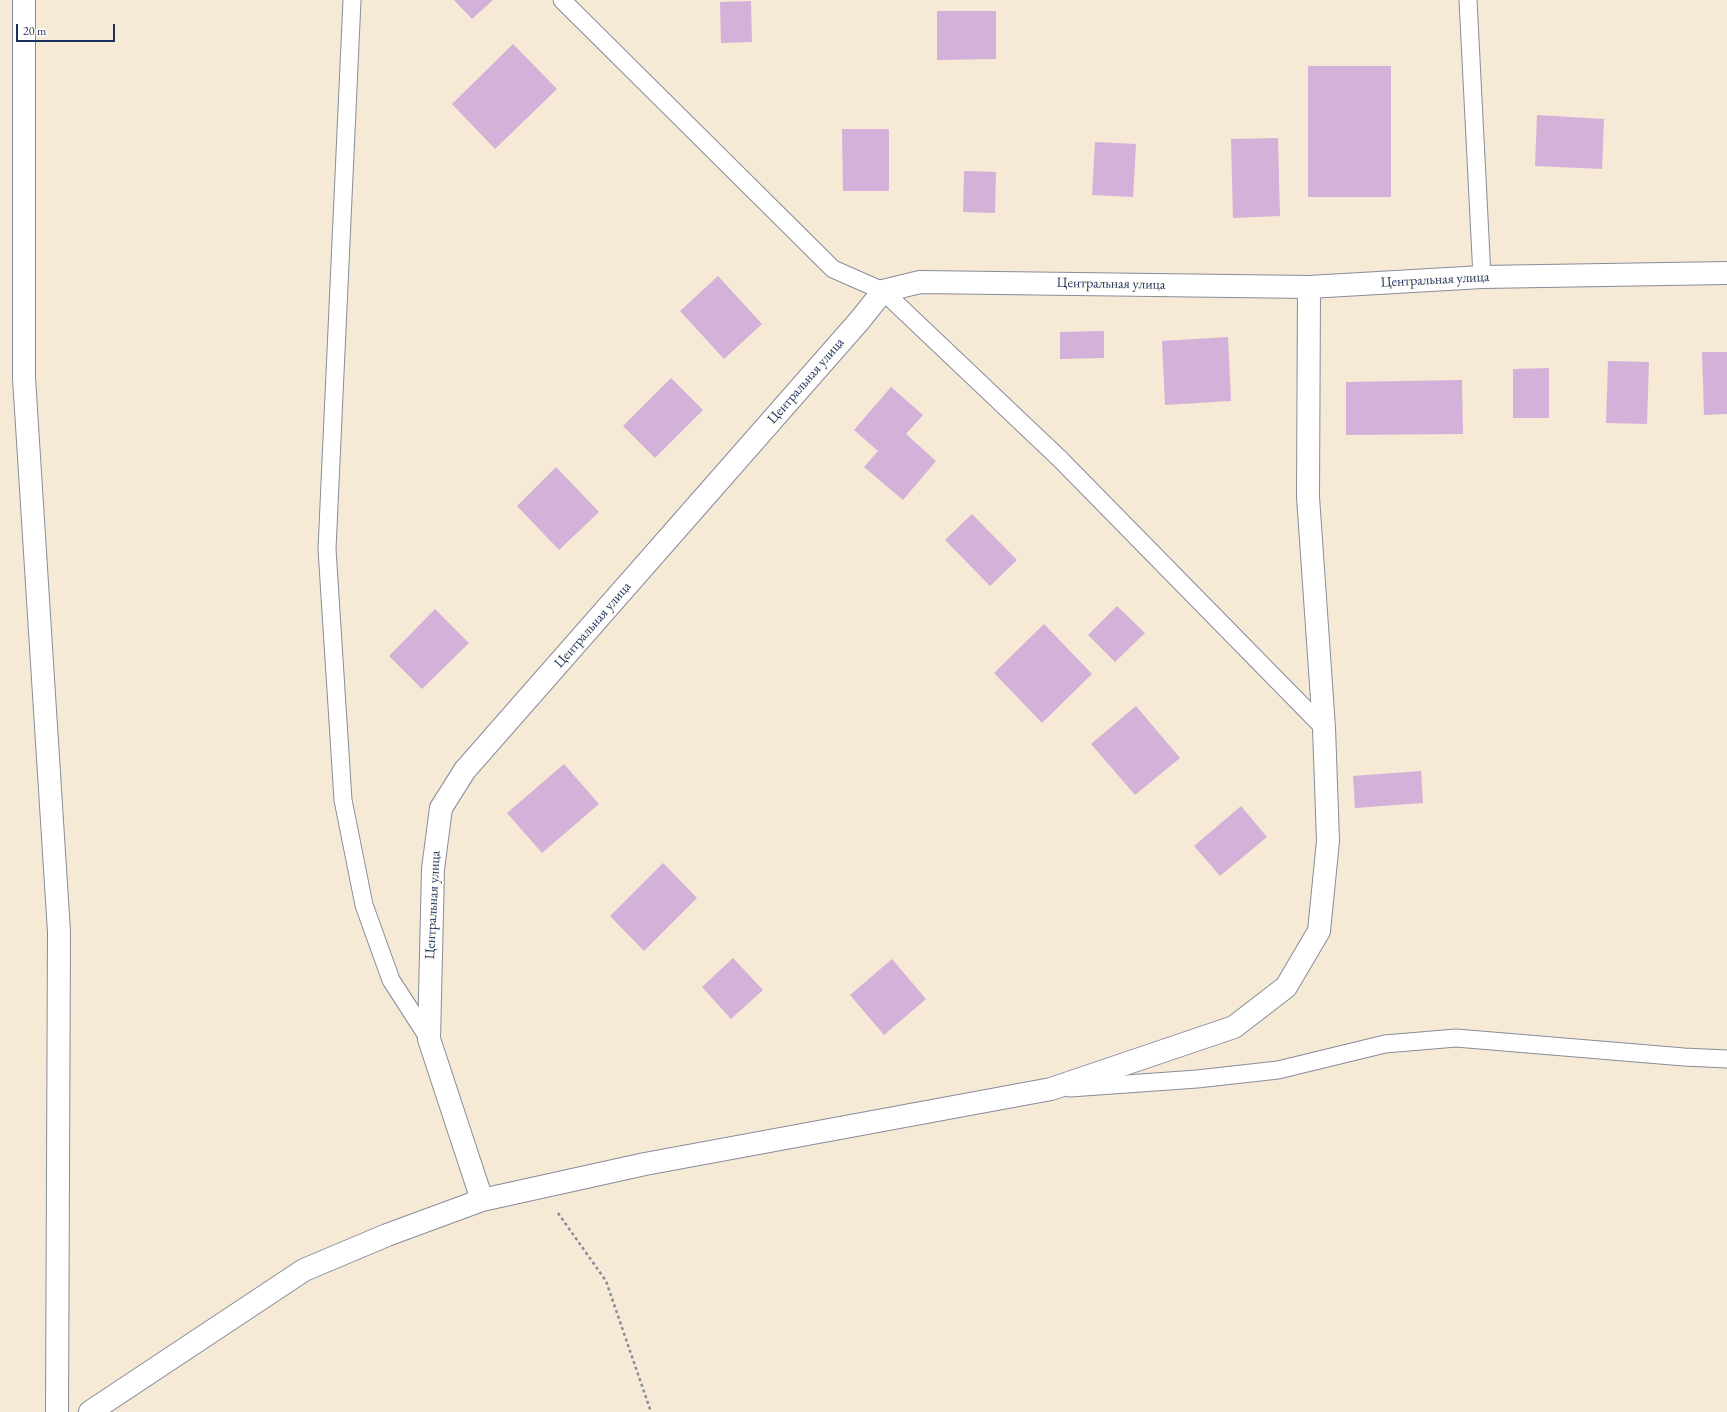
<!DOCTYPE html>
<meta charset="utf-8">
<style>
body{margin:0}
#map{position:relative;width:1727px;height:1412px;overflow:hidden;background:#f6e9d5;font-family:"EB Garamond",serif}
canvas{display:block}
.scale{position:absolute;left:16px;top:24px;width:99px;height:18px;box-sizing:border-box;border:2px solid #1b2f5e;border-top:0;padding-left:5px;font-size:12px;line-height:14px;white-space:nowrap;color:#1b2f5e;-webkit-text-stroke:3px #fdfcf7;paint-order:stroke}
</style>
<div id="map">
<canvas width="1727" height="1412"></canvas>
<div class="scale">20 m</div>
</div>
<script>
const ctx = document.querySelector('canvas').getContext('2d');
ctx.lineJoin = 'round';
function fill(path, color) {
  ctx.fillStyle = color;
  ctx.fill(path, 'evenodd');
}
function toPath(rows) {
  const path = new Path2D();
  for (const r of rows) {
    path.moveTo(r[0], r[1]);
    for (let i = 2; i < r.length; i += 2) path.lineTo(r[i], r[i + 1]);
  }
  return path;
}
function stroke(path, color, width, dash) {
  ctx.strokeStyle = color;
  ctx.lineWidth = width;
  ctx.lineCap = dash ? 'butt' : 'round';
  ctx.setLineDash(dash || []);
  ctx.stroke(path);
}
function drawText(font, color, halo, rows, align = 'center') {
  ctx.font = font + ' "EB Garamond",serif';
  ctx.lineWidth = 3;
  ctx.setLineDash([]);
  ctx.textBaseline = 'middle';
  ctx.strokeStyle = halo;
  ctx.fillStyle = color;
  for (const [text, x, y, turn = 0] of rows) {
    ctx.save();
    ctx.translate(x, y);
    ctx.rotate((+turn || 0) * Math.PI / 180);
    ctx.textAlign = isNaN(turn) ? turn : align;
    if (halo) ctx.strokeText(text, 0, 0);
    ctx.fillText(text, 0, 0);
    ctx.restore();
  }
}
fill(toPath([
 [454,0,493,0,472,19],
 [751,1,752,42,721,43,720,2],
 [937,11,996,11,996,59,937,60],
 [513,44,557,89,495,149,452,104],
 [1308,66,1391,66,1391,197,1308,197],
 [1537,115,1604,119,1602,169,1535,166],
 [842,129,889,129,889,191,843,191],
 [1278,138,1280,216,1233,218,1231,139],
 [1095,142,1136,144,1133,197,1092,195],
 [964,171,996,172,995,213,963,212],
 [718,276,762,324,724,359,680,311],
 [1104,331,1104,358,1060,359,1060,332],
 [1228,337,1231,401,1165,405,1162,341],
 [1702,352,1727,352,1727,414,1704,415],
 [1608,361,1649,362,1647,424,1606,423],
 [1549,368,1549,418,1513,418,1513,369],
 [671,378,703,410,655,458,623,426],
 [1462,380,1463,434,1346,435,1346,382],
 [891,387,923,415,906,434,936,461,903,500,864,467,878,451,854,430],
 [556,467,599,512,559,550,517,506],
 [972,514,1017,560,990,586,945,540],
 [1117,606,1145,633,1115,662,1088,635],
 [435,609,469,643,422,689,389,656],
 [1044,624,1092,674,1042,723,994,673],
 [1136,706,1180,758,1135,795,1091,744],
 [564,764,599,804,542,853,507,813],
 [1421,771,1423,803,1355,808,1353,776],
 [1241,806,1267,837,1220,876,1194,846],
 [663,863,697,898,644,951,610,916],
 [733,958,763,990,731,1019,702,987],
 [892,959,926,999,884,1035,850,995]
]), '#d4b1d8');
const service = toPath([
 [352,0,327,549,343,800,364,905,391,980,429,1039],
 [562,0,833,269,883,291,1060,459,1324,728],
 [1468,0,1482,277],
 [1070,1088,1197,1079,1278,1070,1385,1044,1456,1038,1684,1057,1727,1059]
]);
const minor = toPath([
 [24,0,24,378,59,932,57,1412],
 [482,1200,429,1039,433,869,441,808,465,770,860,320,883,291,920,282,1309,287,1482,277,1727,273],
 [90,1412,304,1270,387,1235,482,1200,645,1164,1051,1089,1234,1027,1286,987,1319,931,1328,841,1324,728,1308,497,1309,287]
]);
stroke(service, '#888c9a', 19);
stroke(minor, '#888c9a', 24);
stroke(toPath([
 [558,1213,606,1281,651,1412]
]), '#888c9a', 2.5, [3, 3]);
stroke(service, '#fff', 17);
stroke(minor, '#fff', 22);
drawText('14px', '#1b2f5e', '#fdfcf7', [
 ["Центральная улица",1435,280,-3],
 ["Центральная улица",1111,284,1],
 ["Центральная улица",806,381,-49],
 ["Центральная улица",593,625,-49],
 ["Центральная улица",433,905,-87]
]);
</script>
